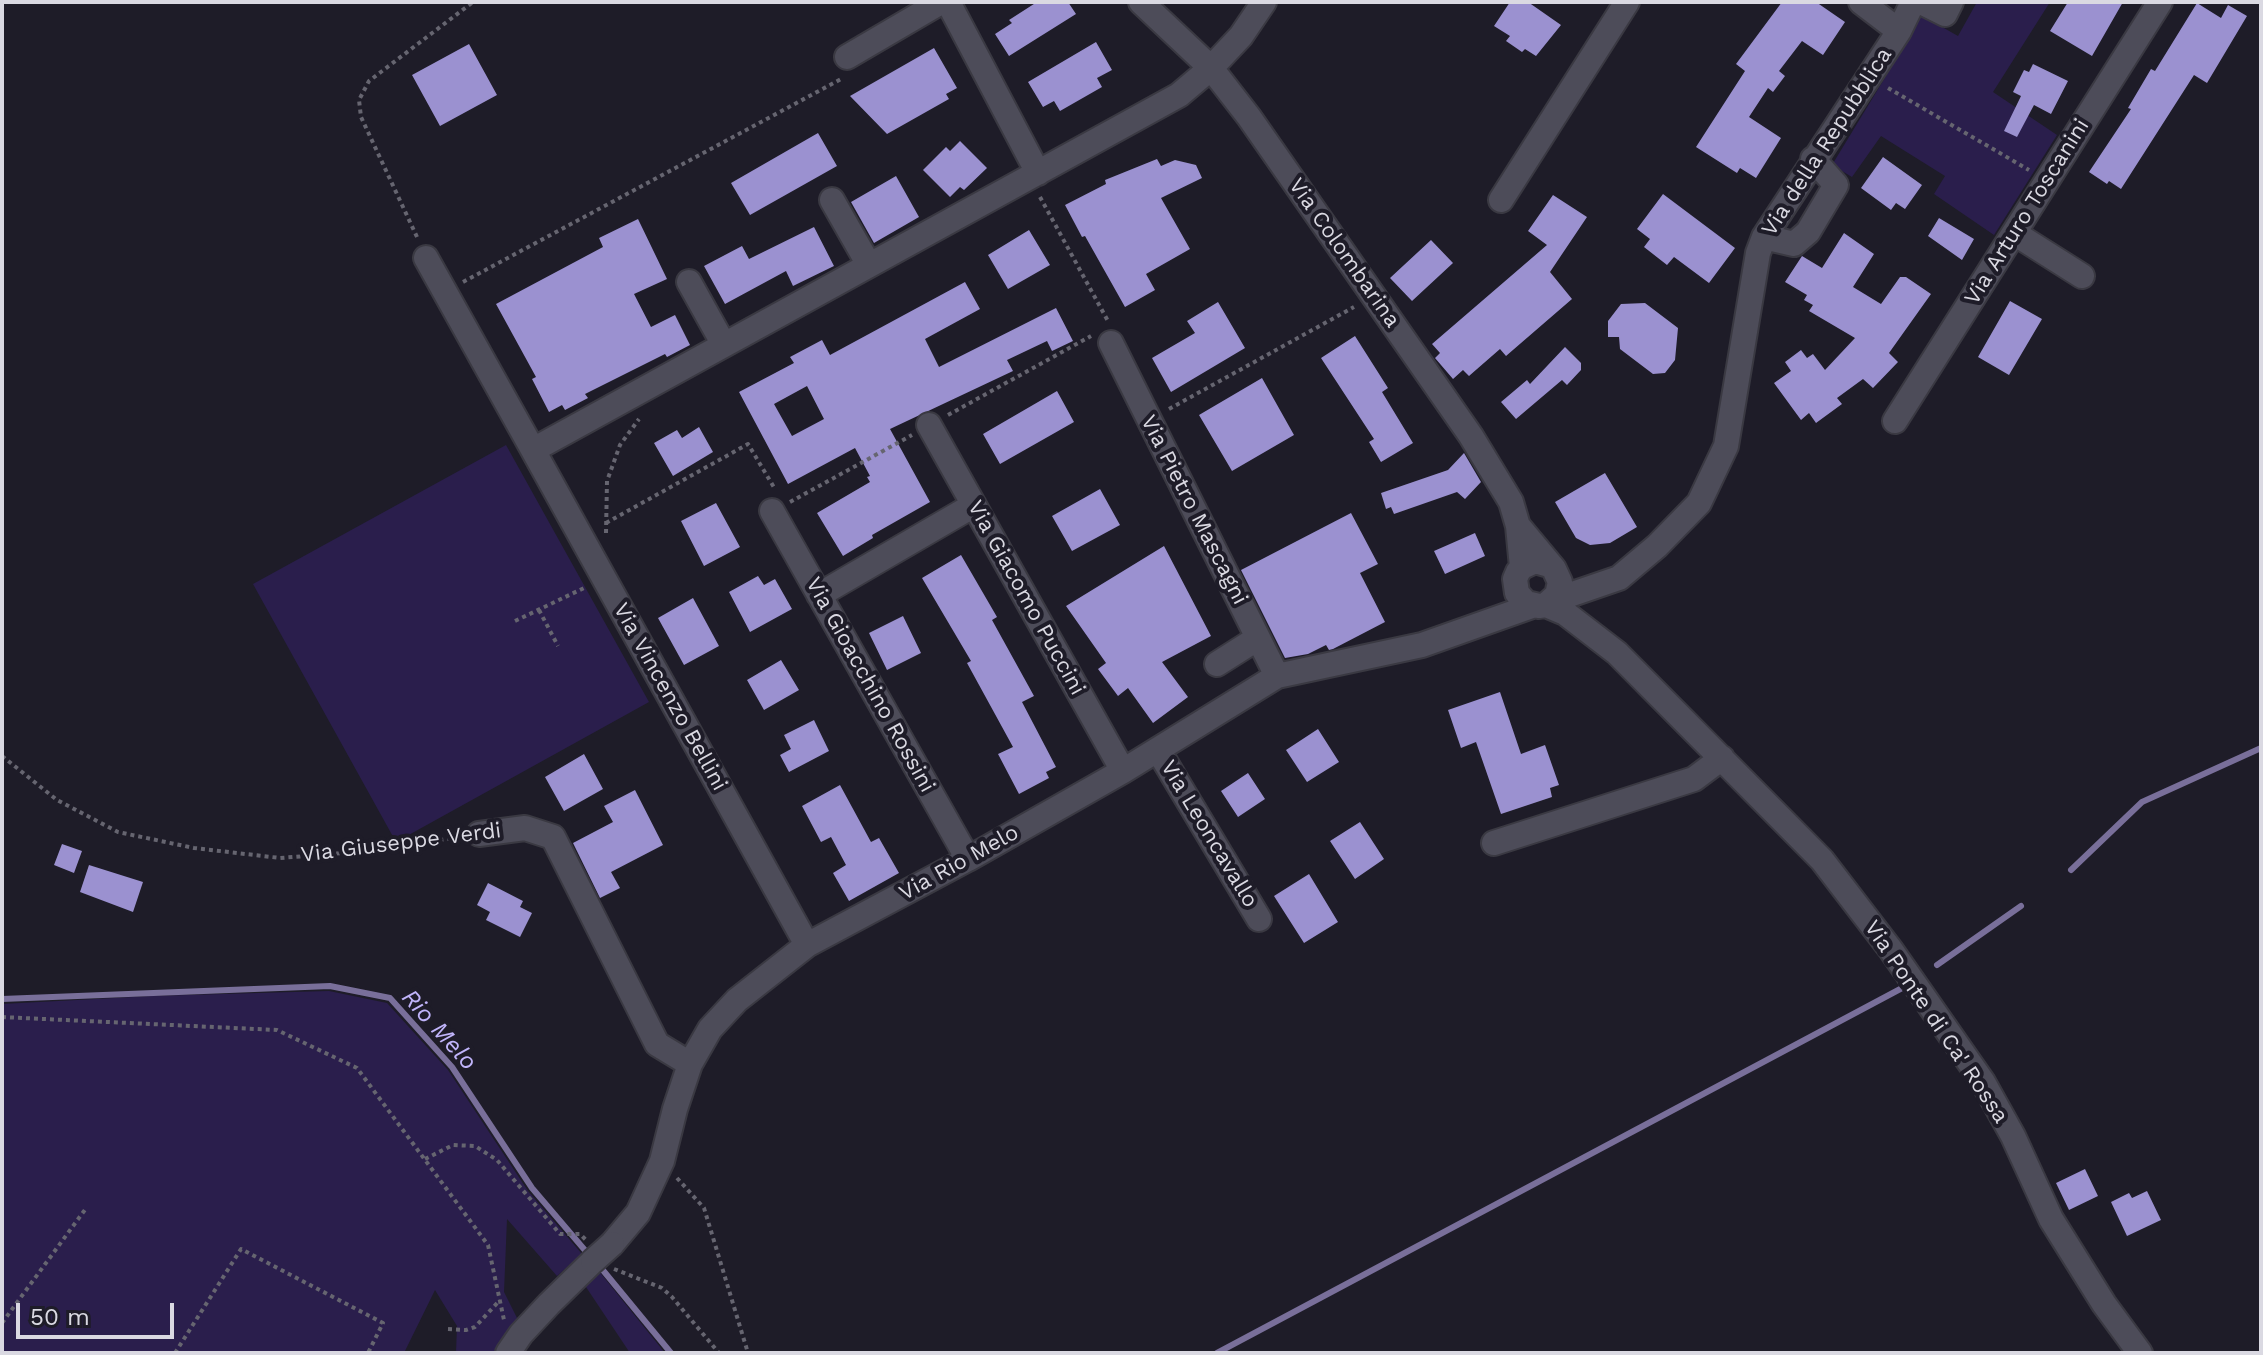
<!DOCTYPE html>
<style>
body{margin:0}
#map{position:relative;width:2263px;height:1355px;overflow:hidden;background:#1e1c28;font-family:"Work Sans",sans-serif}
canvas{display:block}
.frame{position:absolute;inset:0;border:4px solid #dad9e2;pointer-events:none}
.scale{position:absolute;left:16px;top:1303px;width:158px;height:36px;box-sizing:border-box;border:4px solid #dad9e2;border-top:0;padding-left:10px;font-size:24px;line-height:28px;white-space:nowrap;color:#dad9e2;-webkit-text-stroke:6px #1e1c28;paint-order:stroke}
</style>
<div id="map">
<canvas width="2263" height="1355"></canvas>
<div class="frame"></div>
<div class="scale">50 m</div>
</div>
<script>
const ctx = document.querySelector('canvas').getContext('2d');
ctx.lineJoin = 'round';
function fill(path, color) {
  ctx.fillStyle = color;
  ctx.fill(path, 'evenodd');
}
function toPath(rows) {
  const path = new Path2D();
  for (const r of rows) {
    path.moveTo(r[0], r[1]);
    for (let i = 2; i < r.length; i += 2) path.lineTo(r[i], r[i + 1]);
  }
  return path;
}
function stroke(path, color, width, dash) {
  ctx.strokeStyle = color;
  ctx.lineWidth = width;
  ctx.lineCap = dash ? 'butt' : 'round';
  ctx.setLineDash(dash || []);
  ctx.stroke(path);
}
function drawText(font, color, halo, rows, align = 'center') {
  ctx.font = font + ' "Work Sans",sans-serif';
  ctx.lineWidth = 8;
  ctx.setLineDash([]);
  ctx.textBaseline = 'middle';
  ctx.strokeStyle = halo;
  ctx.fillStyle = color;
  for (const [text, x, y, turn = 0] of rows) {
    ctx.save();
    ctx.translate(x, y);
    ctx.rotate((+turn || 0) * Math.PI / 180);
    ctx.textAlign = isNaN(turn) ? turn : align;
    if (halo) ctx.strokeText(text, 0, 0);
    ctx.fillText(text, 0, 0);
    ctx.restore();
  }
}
fill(toPath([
 [1977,2,2050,2,1993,92,2057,135,1994,235,1934,194,1945,176,1881,136,1852,177,1832,165,1886,76,1919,14,1958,36],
 [506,445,649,702,396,842,253,584],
 [329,991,387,1003,448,1070,528,1191,582,1254,557,1276,507,1219,504,1292,517,1318,493,1353,456,1353,457,1326,435,1290,404,1353,2,1353,2,1004,152,996],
 [598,1270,665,1353,630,1353,584,1284]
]), '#2a1e4c');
stroke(toPath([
 [2071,870,2142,802,2261,748],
 [1937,965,2021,906],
 [2,999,330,986,390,998,452,1067,532,1188,589,1255],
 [597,1263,671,1353],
 [1217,1353,1904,987]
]), '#796f9a', 6);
fill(toPath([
 [1037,2,1068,2,1076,14,1009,56,995,34,1012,23,1009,20],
 [1510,2,1528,2,1561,25,1536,56,1525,49,1522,52,1506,41,1510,36,1494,26],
 [1782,2,1816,2,1845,22,1823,55,1802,41,1779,71,1785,76,1773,92,1768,88,1749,117,1781,138,1756,178,1740,168,1737,173,1696,147,1745,71,1736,64],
 [2068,2,2123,2,2092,56,2050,31],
 [2197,3,2221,18,2228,5,2247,16,2207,83,2194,75,2121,189,2109,181,2107,184,2089,172,2131,109,2128,108,2151,69,2155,71],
 [1096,42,1112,70,1097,78,1102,87,1060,111,1054,101,1043,107,1028,82],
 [469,44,497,95,440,126,412,75],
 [934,48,957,88,946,94,949,99,887,134,850,96],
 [2033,64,2068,81,2051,114,2034,105,2017,137,2004,131,2021,96,2013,92,2024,70,2029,72],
 [818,133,837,166,750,215,731,183],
 [960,141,987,168,964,190,960,187,950,197,923,170,946,147,950,151],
 [1883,157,1922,185,1905,209,1896,203,1891,210,1861,188],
 [1157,159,1161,166,1175,160,1196,165,1202,178,1161,198,1190,249,1146,274,1155,290,1125,307,1085,236,1082,237,1065,205,1106,184,1105,180],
 [896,176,919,217,874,243,851,202],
 [1663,194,1735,248,1709,283,1674,257,1667,265,1644,247,1650,239,1637,229],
 [1553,195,1587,217,1550,272,1572,299,1506,356,1500,349,1469,376,1463,370,1453,379,1435,358,1440,353,1432,344,1547,245,1528,231],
 [1939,218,1974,239,1962,260,1928,236],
 [638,219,667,279,634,294,651,327,675,315,690,345,667,357,665,354,585,394,588,398,565,410,562,405,549,412,532,379,536,377,496,304,603,247,599,238],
 [814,227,834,266,793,286,786,271,725,304,704,266,742,246,749,259],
 [1029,230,1050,265,1008,289,988,255],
 [1844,233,1874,254,1853,287,1881,304,1900,277,1906,277,1931,294,1889,353,1898,362,1873,388,1863,379,1837,398,1842,404,1816,423,1809,413,1801,420,1774,383,1791,371,1785,362,1801,350,1807,358,1813,354,1825,370,1855,338,1809,311,1813,305,1804,300,1807,295,1785,282,1802,256,1822,268],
 [1431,240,1453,263,1412,301,1390,278],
 [965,282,980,309,925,339,939,367,1056,308,1073,341,1052,351,1047,341,1007,360,1013,371,890,429,930,502,872,535,873,538,843,556,817,513,870,482,867,477,870,476,855,448,788,484,739,392,794,363,790,357,822,340,830,355],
 [807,386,824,419,792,436,774,404],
 [2010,301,2042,319,2009,375,1978,357],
 [1218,302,1245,348,1171,392,1152,358,1195,333,1187,321],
 [1645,303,1678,328,1675,360,1665,373,1653,374,1620,349,1619,337,1608,337,1608,321,1621,304],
 [1355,336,1388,388,1382,392,1413,443,1381,462,1369,442,1374,439,1321,358],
 [1565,347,1581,363,1581,370,1567,385,1562,380,1516,419,1501,402,1527,380,1530,384],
 [1262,378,1294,435,1232,471,1199,415],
 [1057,391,1074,422,1000,464,983,434],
 [699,427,713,452,673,476,654,443,677,430,682,438],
 [1464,453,1481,482,1465,499,1457,492,1394,514,1391,507,1386,509,1381,493,1448,470],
 [1605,473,1637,527,1610,543,1590,545,1576,538,1555,502],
 [1100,489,1120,525,1072,551,1052,516],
 [716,503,740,547,704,566,681,521],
 [1351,513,1378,564,1360,573,1385,622,1333,649,1329,650,1326,645,1308,654,1285,658,1241,570],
 [1475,533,1485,556,1445,574,1434,551],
 [1164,546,1211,636,1162,662,1188,697,1153,723,1128,688,1118,696,1098,669,1106,663,1066,606],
 [961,555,997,617,992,620,1034,696,1022,702,1056,767,1046,772,1049,778,1019,794,998,754,1013,747,967,663,971,661,922,578],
 [758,576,764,585,775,579,792,609,750,632,729,592],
 [693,598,719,646,684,665,658,618],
 [903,616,921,653,887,670,869,633],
 [781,660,799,690,764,710,747,680],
 [1500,692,1521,754,1545,745,1559,785,1550,788,1552,797,1501,814,1476,742,1461,748,1448,710],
 [814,720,829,751,789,772,780,755,791,749,784,735],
 [1318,729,1339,762,1307,782,1286,750],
 [584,754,603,789,564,811,545,777],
 [1248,773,1265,799,1238,817,1221,791],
 [840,785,871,842,879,838,899,873,849,901,833,873,846,865,831,837,821,842,802,806],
 [635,790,663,845,611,872,620,888,600,898,573,843,613,822,604,806],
 [1360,822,1384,859,1355,879,1330,841],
 [62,844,82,851,74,873,54,865],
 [89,865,143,882,133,912,80,892],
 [1309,874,1338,922,1304,943,1274,896],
 [488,883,523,901,520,907,532,913,520,937,486,920,490,912,477,905],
 [2085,1169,2098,1196,2069,1210,2056,1183],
 [2147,1191,2161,1220,2127,1236,2111,1202,2129,1193,2132,1198]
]), '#9b91d0');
const minor = toPath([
 [948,2,1038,173],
 [1141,2,1211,68,1249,117,1471,436,1511,502,1518,526,1522,567],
 [1861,2,1899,31],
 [1921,2,1945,14,1951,2],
 [847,57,941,2],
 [832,200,869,265],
 [1501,200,1627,2],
 [2014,233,2082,276],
 [1764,237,1794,244,1808,232,1836,185,1813,159],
 [426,258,533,450],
 [689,282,724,345],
 [1111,343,1277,676],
 [1895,421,2160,2],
 [929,425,1123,771],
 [772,511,968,859],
 [1519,527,1554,569,1560,582,1557,595,1546,605,1539,606,1526,603,1517,593,1515,579,1518,572,1522,567,1535,561,1549,565],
 [819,595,974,505],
 [1552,601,1619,578,1657,546,1699,503,1726,446,1758,253,1764,237,1899,31,1913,2],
 [1546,605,1565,613,1617,653,1822,860,1891,950,1983,1082,2013,1136,2051,1219,2104,1304,2140,1353],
 [1217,664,1258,638],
 [1158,750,1259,919],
 [479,834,525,828,553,837,657,1044,690,1064],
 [1494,843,1694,779,1722,758],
 [807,945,533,450,1179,95,1211,68,1241,36,1264,2],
 [612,1244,638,1213,662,1161,675,1109,690,1064,710,1029,737,1000,807,945,968,859,1123,771,1277,676,1422,645,1532,606],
 [508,1353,521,1334,549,1304,593,1261]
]);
stroke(minor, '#3a3942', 28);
stroke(toPath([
 [1888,88,2029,170],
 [1040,197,1109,323],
 [417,237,361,117,359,100,369,81,473,2],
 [463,282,843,78],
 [1169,409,1354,307],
 [948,415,1091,336],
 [790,502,912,435],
 [606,523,748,444,775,489],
 [606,533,607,481,620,445,639,419],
 [539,610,558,646],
 [515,621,584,588],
 [2,756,57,800,118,832,194,848,280,858,357,852,461,837],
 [2,1017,277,1030,357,1068,488,1245,504,1320],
 [425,1159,453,1145,475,1146,497,1160,560,1234,580,1234,586,1240],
 [677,1178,704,1208,748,1353],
 [614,1269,662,1288,672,1297,719,1353],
 [2,1323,87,1207],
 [448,1329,466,1330,475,1327,500,1300],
 [175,1353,241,1249,383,1323,368,1353]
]), '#666570', 4, [4, 4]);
stroke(minor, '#4d4c59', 24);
const minorBridge = toPath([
 [593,1261,612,1244]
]);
stroke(minorBridge, '#3a3942', 28, []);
stroke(minorBridge, '#4d4c59', 24);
drawText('22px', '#dad9e2', '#1e1c28', [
 ["Via della Repubblica",1827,142,-57],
 ["Via Arturo Toscanini",2027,212,-58],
 ["Via Colombarina",1344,253,55],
 ["Via Pietro Mascagni",1194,510,63],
 ["Via Giacomo Puccini",1026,598,61],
 ["Via Gioacchino Rossini",870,685,61],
 ["Via Vincenzo Bellini",670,697,61],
 ["Via Leoncavallo",1209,834,59],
 ["Via Giuseppe Verdi",401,843,-7],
 ["Via Rio Melo",959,863,-29],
 ["Via Ponte di Ca' Rossa",1936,1022,56]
]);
drawText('italic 24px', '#c0b4fa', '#1e1c28', [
 ["Rio Melo",439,1030,48]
]);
</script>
